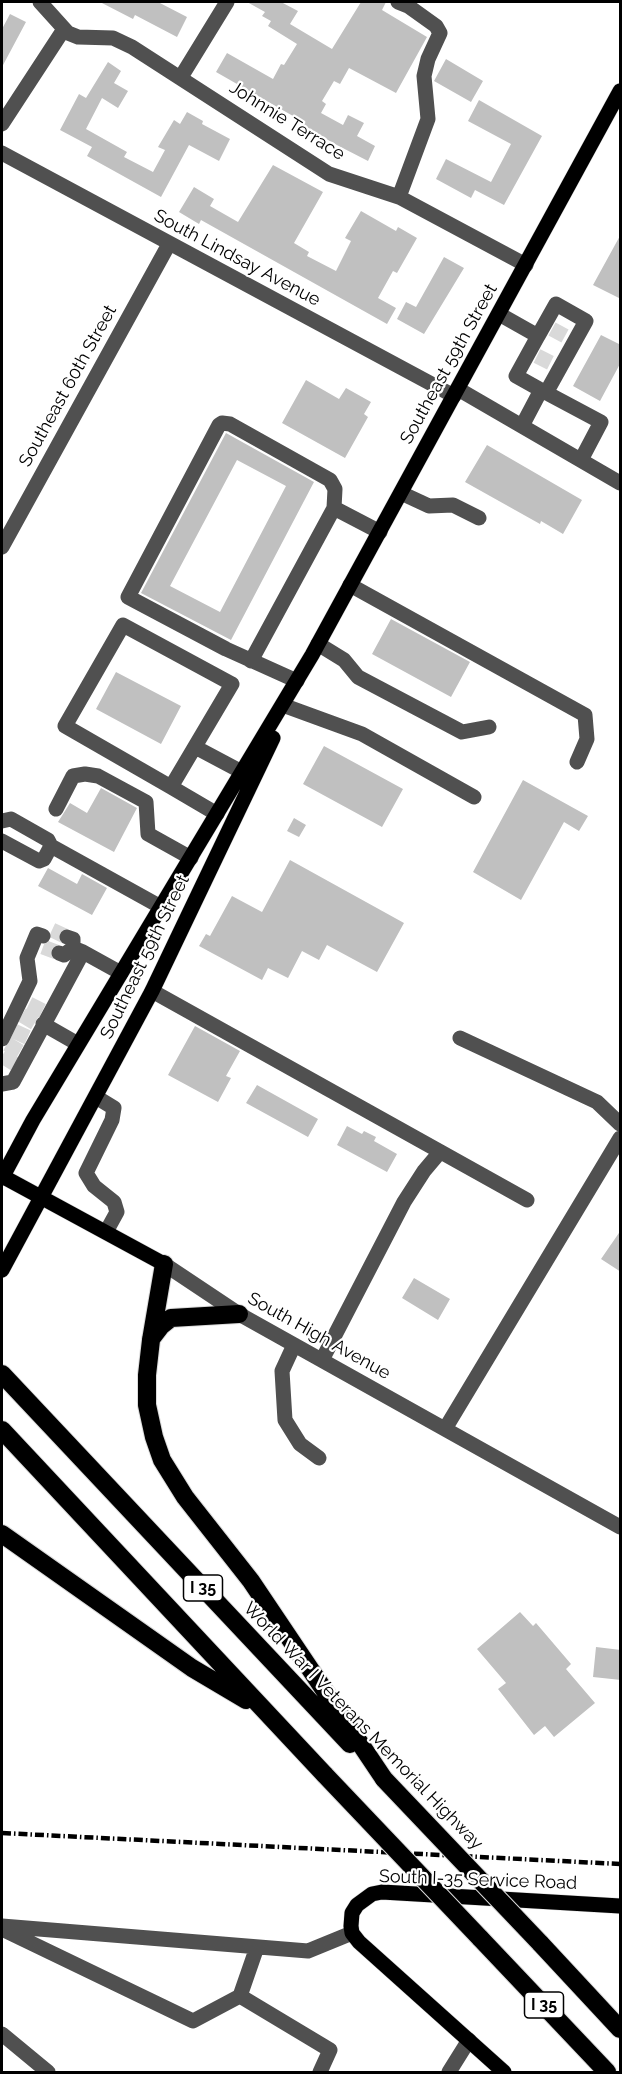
<!DOCTYPE html>
<style>
body{margin:0}
#map{position:relative;width:622px;height:2074px;overflow:hidden;background:#fff;font-family:Raleway,sans-serif}
canvas{display:block}
.frame{position:absolute;inset:0;border:3px solid #000;pointer-events:none}
</style>
<div id="map">
<canvas width="622" height="2074"></canvas>
<div class="frame"></div>
</div>
<script>
const ctx = document.querySelector('canvas').getContext('2d');
ctx.lineJoin = 'round';
function fill(path, color) {
  ctx.fillStyle = color;
  ctx.fill(path, 'evenodd');
}
function toPath(rows) {
  const path = new Path2D();
  for (const r of rows) {
    path.moveTo(r[0], r[1]);
    for (let i = 2; i < r.length; i += 2) path.lineTo(r[i], r[i + 1]);
  }
  return path;
}
function stroke(path, color, width, dash) {
  ctx.strokeStyle = color;
  ctx.lineWidth = width;
  ctx.lineCap = dash ? 'butt' : 'round';
  ctx.setLineDash(dash || []);
  ctx.stroke(path);
}
function drawText(font, color, halo, rows, align = 'center') {
  ctx.font = font + ' Raleway,sans-serif';
  ctx.lineWidth = 4.5;
  ctx.setLineDash([]);
  ctx.textBaseline = 'middle';
  ctx.strokeStyle = halo;
  ctx.fillStyle = color;
  for (const [text, x, y, turn = 0] of rows) {
    ctx.save();
    ctx.translate(x, y);
    ctx.rotate((+turn || 0) * Math.PI / 180);
    ctx.textAlign = isNaN(turn) ? turn : align;
    if (halo) ctx.strokeText(text, 0, 0);
    ctx.fillText(text, 0, 0);
    ctx.restore();
  }
}
fill(toPath([
 [100,2,158,2,187,17,177,37,135,15,133,19],
 [247,2,281,2,298,11,290,24,332,49,361,2,386,2,382,10,427,37,396,93,349,68,340,84,334,81,322,101,326,104,321,113,343,125,348,115,364,123,357,136,375,146,368,161,333,143,292,118,293,116,216,72,227,53,273,79,281,64,284,65,297,44,268,26,271,21,262,16,265,12],
 [10,14,26,22,2,67,2,29],
 [446,59,483,81,471,102,434,81],
 [108,62,121,71,114,83,128,91,118,108,102,98,86,129,127,152,124,157,153,172,165,150,158,147,174,120,180,124,187,112,203,121,202,124,230,139,219,161,189,145,161,197,87,156,92,147,60,130,79,94,86,98],
 [479,100,542,136,504,205,475,190,471,198,436,179,446,159,491,182,511,144,468,121],
 [273,165,323,192,294,243,309,252,307,256,336,271,351,241,345,238,361,211,396,231,398,227,417,238,397,273,393,271,378,298,396,308,387,324,201,220,199,224,179,212,194,187,214,199,210,206,238,222],
 [621,234,621,299,593,285],
 [444,257,464,268,424,334,397,319,406,302,416,307],
 [601,335,621,345,621,362,600,401,573,386],
 [306,380,339,399,346,388,371,402,364,414,368,417,345,458,282,423],
 [226,433,314,482,231,640,141,593],
 [237,460,286,486,220,612,170,586],
 [487,445,582,500,563,534,541,521,540,524,465,482],
 [391,619,470,662,451,697,372,654],
 [116,672,181,706,161,744,96,709],
 [324,746,403,789,382,827,303,784],
 [523,780,588,816,579,831,564,822,521,900,473,872],
 [101,788,137,808,114,852,58,822,70,803,87,813],
 [294,818,306,825,299,837,287,831],
 [290,860,404,923,377,972,327,945,319,960,302,951,288,978,268,968,262,980,199,946,206,934,210,936,232,896,262,912],
 [48,868,77,884,82,874,107,888,92,915,38,886],
 [195,1026,240,1051,226,1076,231,1078,218,1102,168,1075],
 [257,1085,318,1119,308,1137,246,1103],
 [347,1126,362,1134,364,1131,376,1137,374,1141,397,1154,387,1172,337,1145],
 [621,1230,621,1272,601,1259],
 [414,1278,450,1299,438,1320,402,1298],
 [520,1612,533,1626,536,1623,571,1664,566,1669,595,1703,554,1737,545,1726,534,1735,498,1689,506,1683,477,1649],
 [596,1647,621,1650,621,1680,593,1677]
]), '#c0c0c0');
stroke(toPath([
 [552,329,565,336],
 [537,356,551,363],
 [52,930,67,937],
 [43,947,59,953],
 [29,1004,43,1011],
 [22,1015,37,1024],
 [14,1031,29,1038],
 [7,1044,21,1052],
 [2,1056,15,1064]
]), '#d9d9d9', 15, [15, 8]);
const major = toPath([
 [2,1176,164,1264],
 [2,1178,33,1120,312,655,620,91],
 [2,1270,152,991,273,738],
 [504,2072,359,1942,352,1933,351,1926,352,1913,357,1905,372,1894,382,1892,620,1906]
]);
const highway = toPath([
 [164,1264,151,1340,147,1375,147,1405,154,1437,162,1460,185,1497,251,1581,384,1779],
 [151,1339,161,1326,171,1318,239,1314],
 [2,1374,350,1744],
 [2,1430,325,1775],
 [2,1534,192,1668,246,1700],
 [480,1938,607,2072],
 [540,1943,620,2029]
]);
stroke(major, '#dbdbdb', 16);
stroke(highway, '#dbdbdb', 20);
stroke(toPath([
 [40,2,68,33,78,37,113,38,132,47,329,174,399,197,526,265],
 [398,2,408,6,436,26,440,33,428,59,424,76,428,119,399,197],
 [181,77,227,2],
 [2,124,64,29],
 [2,153,454,396],
 [499,314,538,336,516,376,541,390],
 [538,336,556,304,586,321,546,393],
 [458,389,620,483],
 [522,426,541,390,601,422,581,460],
 [401,493,429,506,453,505,479,518],
 [2,547,169,244],
 [350,585,585,715,587,739,577,762],
 [318,644,344,660,358,677,462,732,489,727],
 [251,661,334,508],
 [297,681,226,649,128,597,219,425,222,423,230,424,330,480,335,489,334,508,380,532],
 [288,707,362,734,474,797],
 [195,747,242,772],
 [171,787,232,684,123,625,65,726,171,787,217,814],
 [56,809,73,776,85,774,98,776,146,802,148,834,191,858],
 [2,821,11,819,48,840,51,846,161,907],
 [2,841,39,861,44,859,51,846],
 [67,937,73,939,73,948,83,952],
 [59,953,64,955,73,948],
 [152,991,527,1200],
 [43,1024,78,1044],
 [460,1038,597,1102,620,1124],
 [2,1039,30,981,27,958,37,934,43,936],
 [2,1084,13,1082,83,952,121,973],
 [96,1097,114,1108,112,1120,86,1173,94,1186,114,1202,117,1212,106,1232],
 [164,1264,239,1314,620,1527],
 [294,1345,282,1371,285,1420,300,1444,319,1458],
 [322,1360,404,1202,424,1171,440,1152],
 [445,1429,620,1138],
 [2,1926,308,1951,352,1933],
 [4,1930,193,2021,240,1996],
 [257,1947,240,1996,330,2050,320,2072],
 [2,2034,48,2072],
 [449,2072,469,2040]
]), '#505050', 15);
stroke(major, '#000', 15);
stroke(highway, '#000', 18);
stroke(toPath([
 [2,1833,620,1864]
]), '#000', 4.5, [9, 3, 1.5, 3]);
const highwayBridge = toPath([
 [325,1775,480,1938],
 [384,1779,540,1943]
]);
stroke(highwayBridge, '#dbdbdb', 20, []);
stroke(highwayBridge, '#000', 18);
for (const [x, y, w] of [
 [203,1588,39],
 [544,2005,39]
]) {
  const box = new Path2D();
  box.roundRect(x - w / 2, y - 13, w, 26, 4.5);
  ctx.fillStyle = '#fff';
  ctx.fill(box);
  stroke(box, '#000', 1.5);
}
drawText('bold 16px', '#000', null, [
 ["I 35",203,1588],
 ["I 35",544,2005]
]);
drawText('18px', '#000', '#fff', [
 ["Johnnie Terrace",287,121,32],
 ["South Lindsay Avenue",237,258,28],
 ["Southeast 59th Street",449,364,-61],
 ["Southeast 60th Street",68,386,-61],
 ["Southeast 59th Street",145,957,-64],
 ["South High Avenue",319,1336,29],
 ["World War I Veterans Memorial Highway",363,1726,46],
 ["South I-35 Service Road",478,1880,2]
]);
</script>
